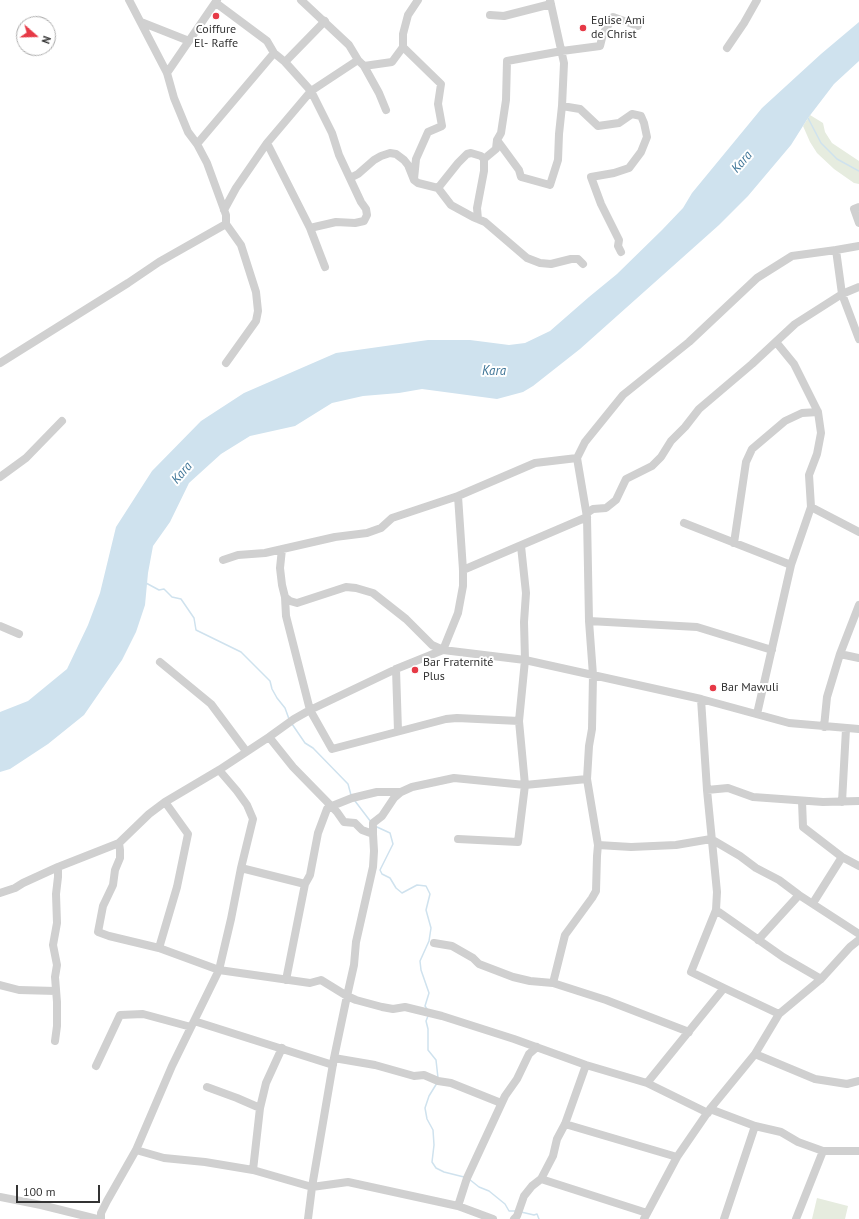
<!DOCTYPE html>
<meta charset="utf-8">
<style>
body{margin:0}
#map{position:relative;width:859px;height:1219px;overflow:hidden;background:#fff;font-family:"PT Sans",sans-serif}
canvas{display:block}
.north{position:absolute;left:16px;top:16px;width:40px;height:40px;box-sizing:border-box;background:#fff;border:1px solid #adadad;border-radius:50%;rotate:110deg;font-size:11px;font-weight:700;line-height:16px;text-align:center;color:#333}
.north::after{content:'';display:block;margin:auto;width:14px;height:18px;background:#e63946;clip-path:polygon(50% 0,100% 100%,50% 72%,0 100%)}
.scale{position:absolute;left:16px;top:1185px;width:84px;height:18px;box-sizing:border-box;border:2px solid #333;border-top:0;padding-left:5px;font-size:12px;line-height:14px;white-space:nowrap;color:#333;-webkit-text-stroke:3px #fff;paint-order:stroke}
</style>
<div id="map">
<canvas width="859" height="1219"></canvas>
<div class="north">N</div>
<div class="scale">100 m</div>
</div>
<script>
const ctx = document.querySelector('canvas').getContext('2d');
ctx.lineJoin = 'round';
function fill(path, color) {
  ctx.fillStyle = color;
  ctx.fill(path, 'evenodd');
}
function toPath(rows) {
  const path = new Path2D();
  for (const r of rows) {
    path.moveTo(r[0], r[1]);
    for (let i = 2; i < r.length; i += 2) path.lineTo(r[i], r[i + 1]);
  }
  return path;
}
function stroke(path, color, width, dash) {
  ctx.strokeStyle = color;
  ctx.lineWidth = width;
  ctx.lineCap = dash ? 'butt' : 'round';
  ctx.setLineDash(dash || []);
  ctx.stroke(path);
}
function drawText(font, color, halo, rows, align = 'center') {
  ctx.font = font + ' "PT Sans",sans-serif';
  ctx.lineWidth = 4;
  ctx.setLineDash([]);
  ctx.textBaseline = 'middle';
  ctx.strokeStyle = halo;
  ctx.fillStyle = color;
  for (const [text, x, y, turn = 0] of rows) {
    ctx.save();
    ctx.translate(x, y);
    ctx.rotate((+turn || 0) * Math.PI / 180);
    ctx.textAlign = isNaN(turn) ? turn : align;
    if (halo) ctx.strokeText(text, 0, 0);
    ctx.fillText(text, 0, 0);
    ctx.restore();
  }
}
fill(toPath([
 [810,115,823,123,825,132,832,143,859,161,859,184,854,183,834,169,817,153,810,142,803,126],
 [817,1198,848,1206,845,1219,812,1219]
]), '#e6ecdf');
fill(toPath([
 [859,22,859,61,834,84,808,118,791,145,748,196,719,225,580,349,533,386,523,392,497,399,422,389,399,393,363,396,332,403,295,426,250,436,221,454,189,483,170,522,153,546,148,573,145,605,136,632,122,660,84,715,48,744,10,769,0,772,0,712,28,701,67,669,88,625,100,593,116,527,152,471,201,421,244,393,336,353,428,340,470,340,509,345,525,343,550,331,589,297,617,274,662,230,683,208,692,193,762,108,821,54]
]), '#cfe2ee');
stroke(toPath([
 [808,118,821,143,837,159,859,171],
 [146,583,159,590,164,589,172,597,181,599,194,618,196,630,241,652,270,681,272,689,277,698,285,708,289,719],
 [292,724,305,743,313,748,348,784,351,795],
 [355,801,371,822],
 [377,827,390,833,393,844,380,870,382,874,390,878,396,888,402,893,417,885,426,886,430,894,426,910,431,928,429,941,420,961,421,970,429,993,425,1006,427,1009],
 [428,1016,426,1021,428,1029,428,1050,436,1060,438,1078],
 [437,1083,429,1096,425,1108,427,1119,433,1130,434,1145,432,1162,436,1168,444,1172,464,1177],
 [469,1179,479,1187,489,1191,505,1204,509,1211,515,1211],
 [521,1212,534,1215,537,1214,539,1219]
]), '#cfe2ee', 1.5);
stroke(toPath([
 [129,0,167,73,174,98,188,132,197,144,207,163,226,215,226,224,241,245,256,292,258,311,256,321,226,363],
 [301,0,349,45,358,60,364,66,379,93,386,110],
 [550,0,564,63,562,106,580,109,598,126,619,123,632,114,641,116,644,123,647,137,641,152,629,168,614,173,591,177,601,204,619,240,618,246,621,252],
 [216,3,267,41,274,53,285,62,311,91,332,133,339,155,361,202,366,209,367,215,364,221,355,223,336,222,310,228],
 [490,15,504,16,551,4],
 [141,22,189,41],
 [403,47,441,84,438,104,442,126,428,132,416,159,414,179],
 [727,48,744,23,757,0],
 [285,62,325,21],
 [364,66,392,62,403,47,403,34,408,15,418,0],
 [167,73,217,0],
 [562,106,559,134,558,160,550,185,521,177,519,170,497,140,501,133,506,100,507,61,562,51,600,46,603,34,613,17,638,26],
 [267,143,310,228,325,267],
 [197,144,274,53],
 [350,178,358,174,374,160,381,156,390,153,396,154,404,160,408,165,414,180,418,183,438,188,451,205,473,217,485,222,527,258,540,263,551,264,571,259,578,259,583,264],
 [438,188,458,163,467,154,471,153,481,156,484,159],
 [859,207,854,209,859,223],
 [224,210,236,188,267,143,311,91,358,60],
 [478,219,477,208,484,171,484,159,496,149,497,140],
 [836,250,859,246],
 [776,342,794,364,818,412,821,433,817,454,809,475,811,507,791,565],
 [0,363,128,283,159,262,226,224],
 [577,458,585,442,623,395,689,342,757,278,792,256,836,250,842,294,859,287],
 [0,477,26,458,62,421],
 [811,507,859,532],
 [587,513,593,509,606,508,616,500,626,479,652,466,661,457,671,441,685,427,699,409,752,364,795,324,842,294,859,339],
 [684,523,791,565,757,714],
 [734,543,746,462,752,449,785,421,802,413,818,412],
 [282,549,280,568,282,585,285,597,290,601,297,603,346,587,356,588,373,593,406,619,432,645,443,650,525,660,701,699,789,723,859,729],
 [223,560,238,555,265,553,335,537,367,533,381,528,392,518,458,496],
 [463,570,587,517],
 [285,597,286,616,310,710,332,749,446,719,457,718,519,721],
 [589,621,697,627,772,650],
 [0,626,19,634],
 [840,654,859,658],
 [160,662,211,704,246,751],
 [396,669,398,731],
 [701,699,707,790,717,892,716,910,783,957,821,979],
 [824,727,827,697,840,654,859,605],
 [269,737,293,767,337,812,344,822,355,823,362,830,373,834,374,851,373,867,356,942,354,965,347,996,334,1058,312,1187,308,1219],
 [707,790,728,788,753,797,823,802,859,801],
 [802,801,803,827,842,857,859,866],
 [842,802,846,729],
 [373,834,373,823,382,816,394,798,401,792],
 [458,839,518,842,525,785,519,721,525,660,524,622,526,593,521,546],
 [119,843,120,850,120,858,115,870,113,885,103,906,98,932,109,936,159,948,219,970,310,983,321,980,347,996,356,1000,382,1007,393,1009,405,1007,442,1016,514,1039,586,1065,647,1083,708,1113],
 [598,845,631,847,676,845,711,839,740,856,756,868,779,880,799,895,859,934],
 [241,868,305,884],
 [0,893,15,888,23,883,58,867,119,843,149,814,165,802,219,770,269,737,294,719,310,710,396,669,443,650,458,613,463,586,463,570,458,496,535,463,577,458,587,517,589,621,593,675,592,729,589,746,587,779,598,845,597,856,596,891,592,898,565,935,553,983],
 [813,903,842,857],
 [716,910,691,972,724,988],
 [758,940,799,895],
 [434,943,452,946,473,958,479,964,513,977,530,981,553,983,606,1000,689,1032],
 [159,948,177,887,188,834,165,802],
 [286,980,305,884,310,875,318,833,327,809,332,806,352,798,377,792,401,792,412,787,454,778,525,785,587,779],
 [0,985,19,990,56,991],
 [194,1021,333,1065],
 [55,1041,57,1026,57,1002,55,977,57,965,53,945,57,923,56,894,58,877,58,867],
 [282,1048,266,1083,260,1108,253,1170,312,1187,348,1182,458,1206,493,1219],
 [755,1054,815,1079,847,1084,859,1081],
 [334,1058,375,1065,414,1076,424,1075,438,1081,451,1083,501,1103],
 [96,1066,120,1015,143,1014,191,1027],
 [647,1083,724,988,779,1014],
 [207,1087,237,1098,260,1108],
 [710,1109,755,1126,781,1132,798,1142,823,1151],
 [565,1124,677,1157],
 [136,1150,164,1158,205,1162,253,1170],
 [541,1179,647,1213],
 [0,1197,41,1205,97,1219],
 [458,1206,467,1178,505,1096,517,1079,529,1054,537,1047],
 [101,1219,101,1213,107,1201,136,1150,172,1066,219,970,231,919,241,868,253,819,247,805,237,791,219,770],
 [514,1219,517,1216,524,1196,532,1186,541,1179,553,1156,557,1139,565,1124,586,1065],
 [644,1219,677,1157,710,1109,755,1054,779,1014,821,979,850,947,859,940],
 [724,1219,755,1126],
 [796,1219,823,1151,859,1151]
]), '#d0d0d0', 8);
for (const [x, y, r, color] of [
 [216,16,4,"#e63946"],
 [583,28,4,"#e63946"],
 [415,670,4,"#e63946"],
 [713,688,4,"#e63946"]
]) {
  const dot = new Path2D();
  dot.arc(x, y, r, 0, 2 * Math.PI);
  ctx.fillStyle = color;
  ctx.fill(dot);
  stroke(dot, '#fff', 1.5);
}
drawText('12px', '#333', '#fff', [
 ["Eglise Ami",591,21],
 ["de Christ",591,35],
 ["Coiffure",216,30,"center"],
 ["El- Raffe",216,44,"center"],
 ["Bar Fraternité",423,663],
 ["Plus",423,677],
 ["Bar Mawuli",721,688]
], 'left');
drawText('italic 13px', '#3f7597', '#fff', [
 ["Kara",742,162,-49],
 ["Kara",494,371],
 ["Kara",182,473,-49]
]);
</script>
